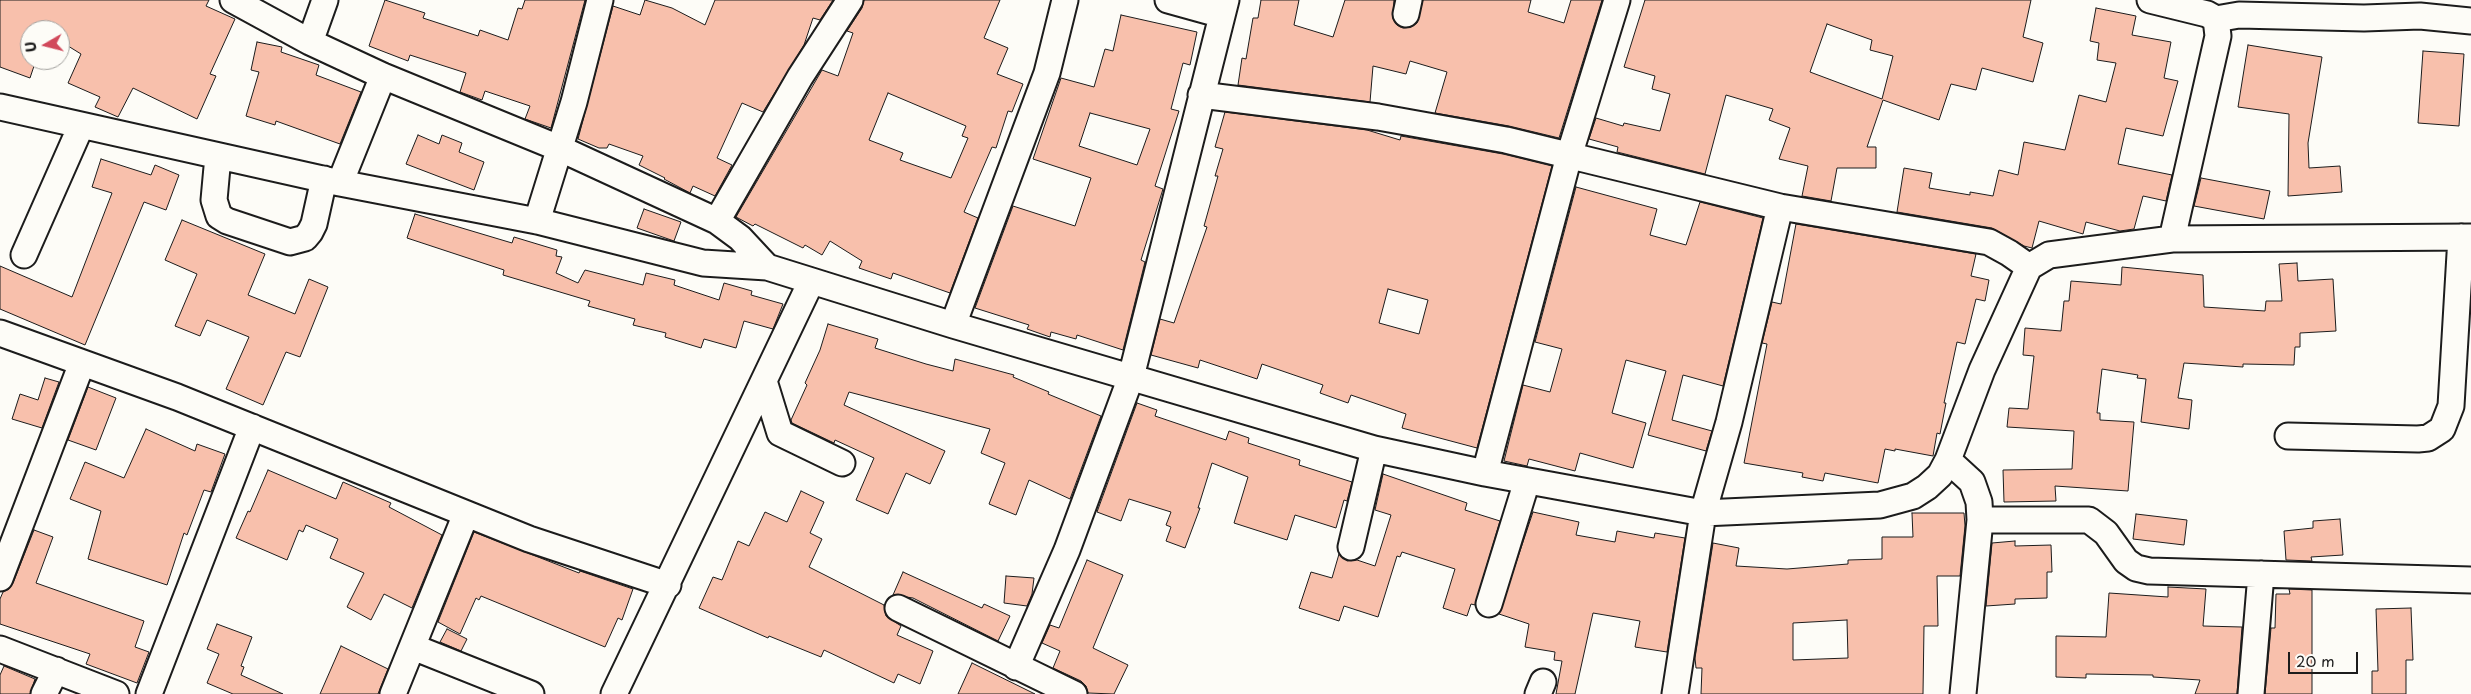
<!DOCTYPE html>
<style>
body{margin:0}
#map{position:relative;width:2471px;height:694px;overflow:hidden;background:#fdfcf7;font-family:"Playpen Sans",sans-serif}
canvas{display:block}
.north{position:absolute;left:20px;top:20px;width:50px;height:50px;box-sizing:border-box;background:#fdfcf7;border:1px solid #a3a29f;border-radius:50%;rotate:262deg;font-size:14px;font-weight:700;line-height:20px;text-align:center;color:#1c1c1c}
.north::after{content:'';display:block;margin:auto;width:18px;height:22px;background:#d1495b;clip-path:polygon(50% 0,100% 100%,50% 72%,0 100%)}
.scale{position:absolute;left:2288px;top:652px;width:70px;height:22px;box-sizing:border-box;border:2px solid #1c1c1c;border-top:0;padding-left:6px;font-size:15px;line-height:18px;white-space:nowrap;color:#1c1c1c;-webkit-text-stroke:4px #fdfcf7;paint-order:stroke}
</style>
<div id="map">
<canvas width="2471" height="694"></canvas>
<div class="north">U</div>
<div class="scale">20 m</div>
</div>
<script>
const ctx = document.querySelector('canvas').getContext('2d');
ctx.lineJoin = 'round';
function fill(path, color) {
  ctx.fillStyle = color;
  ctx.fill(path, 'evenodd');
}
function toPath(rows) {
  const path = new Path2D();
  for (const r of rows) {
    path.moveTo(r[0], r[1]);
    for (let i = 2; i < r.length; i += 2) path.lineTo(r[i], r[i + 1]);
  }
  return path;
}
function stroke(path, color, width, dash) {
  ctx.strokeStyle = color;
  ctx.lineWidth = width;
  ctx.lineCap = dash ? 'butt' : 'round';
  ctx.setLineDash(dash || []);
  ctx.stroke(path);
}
const building = toPath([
 [0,0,209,0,206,6,235,19,210,74,216,76,197,119,133,88,118,117,95,107,100,97,68,83,81,54,60,41,60,30,30,30,30,60,36,60,30,78,0,67,0,0],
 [385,0,425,13,423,18,478,36,480,30,508,40,518,8,522,9,525,0,585,0,551,128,525,119,530,106,485,91,482,100,460,92,466,73,410,55,408,61,369,46,385,0],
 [645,0,672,8,705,25,715,0,833,0,820,20,813,18,804,45,763,112,742,103,717,158,732,165,715,196,693,186,690,193,664,179,665,178,639,165,643,156,609,144,607,148,599,148,578,139,613,6,640,15,645,0],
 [864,0,1000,0,984,38,1008,48,997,74,1023,84,1012,112,1008,111,996,148,992,147,964,212,978,218,950,293,893,273,891,279,859,268,862,261,830,241,822,255,805,245,803,248,755,224,753,226,736,217,822,70,838,76,853,33,847,31,862,8,864,0],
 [888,93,966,126,962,136,968,138,951,178,900,160,903,153,869,140,888,93],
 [1261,0,1299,0,1294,25,1333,37,1345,0,1394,0,1393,19,1397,25,1403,28,1411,27,1417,23,1423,0,1531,0,1528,12,1564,23,1571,0,1602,0,1559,138,1509,126,1435,113,1447,72,1410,61,1406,74,1373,66,1370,102,1238,85,1242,58,1246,59,1253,18,1258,18,1261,0],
 [1645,0,2031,0,2023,37,2043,43,2033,82,1982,68,1976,90,1951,84,1939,120,1883,100,1867,147,1876,147,1876,168,1837,168,1831,201,1802,196,1808,166,1779,159,1790,128,1769,120,1773,109,1726,95,1705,174,1617,152,1618,147,1589,139,1596,118,1623,126,1624,123,1660,131,1670,94,1652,89,1655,76,1624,67,1645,0],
 [1827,24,1872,40,1870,50,1893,56,1882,99,1810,72,1827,24],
 [2096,8,2136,16,2132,35,2171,42,2164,78,2178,81,2163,136,2126,128,2118,164,2172,175,2166,201,2143,196,2134,229,2120,231,2086,222,2083,234,2039,221,2032,248,2024,246,1992,228,1897,212,1904,168,1932,173,1929,188,1970,195,1970,192,1993,196,1999,170,2018,175,2024,142,2065,150,2079,95,2106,102,2116,63,2097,60,2099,43,2090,41,2096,8],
 [1121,15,1197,32,1190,65,1183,63,1171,109,1179,111,1155,186,1163,189,1141,260,1145,262,1123,350,1077,335,1076,339,1051,332,1050,337,1027,329,1029,325,975,308,1013,206,1075,226,1091,178,1033,159,1061,78,1094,87,1105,49,1113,51,1121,15],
 [1090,113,1150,129,1137,165,1079,146,1090,113],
 [257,42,282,47,281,52,319,65,316,75,361,92,340,144,276,121,275,125,246,116,259,72,251,70,257,42],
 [2248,45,2322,57,2308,143,2309,168,2340,166,2342,192,2288,196,2289,114,2238,107,2248,45],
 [2423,51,2464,54,2459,126,2418,123,2423,51],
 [1225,112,1367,130,1400,140,1401,136,1503,154,1552,166,1477,448,1402,428,1406,414,1351,395,1348,403,1320,393,1323,385,1262,364,1257,379,1200,360,1198,368,1151,355,1160,319,1174,323,1207,227,1204,226,1218,176,1215,176,1223,149,1215,147,1225,112],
 [1388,289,1428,300,1419,334,1379,323,1388,289],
 [418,135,439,144,442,135,462,143,459,152,484,162,474,190,406,164,418,135],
 [101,159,151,175,155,165,179,175,166,210,144,202,85,345,0,309,0,266,72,297,112,193,92,187,101,159],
 [2201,178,2270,191,2264,219,2194,206,2201,178],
 [1576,187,1657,209,1650,235,1686,245,1700,202,1763,218,1723,386,1683,375,1672,420,1712,431,1706,451,1648,435,1666,371,1626,360,1612,413,1646,423,1633,468,1580,453,1575,471,1529,459,1527,466,1504,461,1523,385,1550,392,1562,349,1535,342,1576,187],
 [644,209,681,222,674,241,637,228,644,209],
 [415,214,512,243,514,237,557,250,556,256,562,257,556,273,578,283,585,270,643,285,646,273,675,280,674,285,719,300,724,283,752,291,751,295,783,304,773,329,744,321,736,348,704,339,701,348,665,337,666,333,633,325,635,319,588,306,590,301,503,275,504,270,407,238,415,214],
 [182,220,265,254,248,295,295,314,309,279,328,287,300,357,286,352,263,405,226,389,249,337,207,320,200,336,175,326,197,274,165,260,182,220],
 [1796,224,1976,254,1971,276,1989,280,1985,301,1976,299,1965,344,1957,342,1944,403,1946,403,1940,434,1937,433,1933,456,1895,449,1895,451,1885,449,1878,483,1825,473,1823,481,1802,477,1803,473,1744,463,1767,344,1762,343,1772,302,1781,304,1796,224],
 [2297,263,2298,281,2333,279,2336,331,2300,333,2300,347,2295,347,2294,365,2243,364,2243,367,2184,363,2178,398,2192,400,2189,429,2141,422,2146,379,2137,378,2138,375,2102,369,2097,413,2100,413,2100,420,2134,422,2128,491,2055,486,2056,501,2004,502,2003,470,2072,469,2074,431,2007,427,2009,408,2028,409,2034,356,2023,355,2025,328,2061,331,2064,301,2069,301,2071,281,2121,285,2122,267,2203,275,2204,307,2265,311,2266,301,2282,301,2279,264,2297,263],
 [828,324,878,339,875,348,926,364,953,371,955,359,1014,375,1013,377,1049,392,1048,394,1101,416,1070,499,1029,480,1016,515,989,504,1005,463,981,453,990,429,849,392,844,405,945,451,930,484,906,473,888,514,856,500,874,458,835,440,834,443,792,423,791,420,807,385,805,383,820,350,828,324],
 [45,378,59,382,42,428,12,419,20,394,38,400,45,378],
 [88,387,116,398,96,450,68,440,88,387],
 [1137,403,1157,410,1155,416,1226,440,1229,431,1249,438,1248,443,1300,460,1299,465,1352,482,1347,501,1344,500,1336,528,1295,515,1287,540,1234,523,1248,477,1212,463,1198,508,1200,508,1185,548,1166,541,1171,527,1166,525,1171,512,1129,499,1121,521,1097,512,1137,403],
 [146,429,195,451,197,444,225,454,211,492,204,490,187,535,184,533,167,585,88,559,101,511,70,499,85,462,124,478,146,429],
 [268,470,336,499,343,482,391,503,389,507,442,535,412,608,384,594,371,620,347,607,364,573,330,558,338,539,306,525,303,532,299,530,287,560,236,538,248,511,250,512,268,470],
 [1383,474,1467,503,1465,510,1500,521,1475,605,1471,604,1467,616,1443,608,1455,569,1402,552,1400,557,1397,556,1378,617,1344,606,1339,621,1299,608,1311,572,1332,578,1339,554,1347,561,1357,560,1375,566,1391,515,1375,510,1383,474],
 [801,491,824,502,810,533,822,539,809,567,884,605,886,616,901,626,897,635,933,651,920,684,898,674,894,683,824,650,821,657,769,636,768,638,699,608,713,577,722,580,738,541,749,546,765,512,787,522,801,491],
 [1533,512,1579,522,1576,535,1615,542,1617,531,1654,538,1655,533,1685,538,1667,652,1635,647,1640,621,1593,613,1575,694,1556,694,1562,661,1554,660,1555,652,1525,647,1529,624,1499,614,1533,512],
 [1912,513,1964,513,1965,526,1960,576,1937,576,1938,626,1924,626,1923,694,1701,694,1702,668,1696,668,1695,658,1713,543,1739,548,1736,566,1787,569,1848,564,1848,560,1882,559,1882,537,1913,537,1912,513],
 [1847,620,1848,658,1793,660,1793,623,1847,620],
 [2136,514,2187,520,2184,545,2133,539,2136,514],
 [2340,519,2343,555,2311,557,2312,561,2286,560,2284,531,2313,528,2313,521,2340,519],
 [34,530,53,537,36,583,144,621,135,647,149,652,137,683,86,664,90,654,0,624,0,599,3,592,9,589,13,583,34,530],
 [474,532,579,573,580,571,633,589,622,620,618,618,605,647,481,596,479,600,476,598,460,634,438,622,474,532],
 [2015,541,2015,546,2051,545,2052,572,2047,572,2047,598,2015,599,2015,604,1986,606,1992,543,2015,541],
 [1087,560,1123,575,1093,648,1128,665,1114,694,1088,693,1086,686,1081,681,1053,668,1060,651,1042,643,1050,625,1059,628,1087,560],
 [903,572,982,608,984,604,1010,616,998,641,913,598,893,595,903,572],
 [1006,576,1034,578,1032,594,1027,606,1004,603,1006,576],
 [2168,587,2206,589,2203,626,2242,627,2237,694,2195,694,2200,680,2153,677,2153,675,2086,674,2086,678,2056,677,2056,636,2106,637,2109,593,2168,597,2168,587],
 [2289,589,2312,590,2312,694,2265,694,2271,628,2275,628,2276,594,2290,594,2289,589],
 [2411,608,2413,660,2406,660,2406,694,2372,694,2372,671,2378,671,2376,609,2411,608],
 [217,624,252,637,241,666,244,667,241,675,283,694,233,694,207,683,219,654,207,649,217,624],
 [447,629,467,639,461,651,440,642,447,629],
 [341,646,388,669,378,694,320,694,341,646],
 [972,663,1035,694,958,694,972,663],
 [4,666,35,679,30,694,0,694,0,675,4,666]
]);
fill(building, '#f8c0ac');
stroke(building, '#1c1c1c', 1);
const minor = toPath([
 [233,0,310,42,383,76,561,149,717,221,740,238,767,267],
 [1168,0,1222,15],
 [2150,0,2207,14,2216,19,2218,36,2172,239],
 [1406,14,1409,0],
 [2216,19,2239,15,2364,18,2420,16,2471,21],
 [310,42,325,0],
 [1201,95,1378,117,1506,140,1780,207,1989,242,2009,253,2029,267],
 [0,107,340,183,537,221,703,263,767,267,953,325,1374,449,1485,473,1703,513,1880,505,1913,496,1927,487,1940,475,1948,460,1982,370,2029,267,2049,255,2172,239,2471,237],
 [218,156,214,200,219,216,227,221,290,242,305,238,310,232,314,224,324,179],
 [340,183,383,76],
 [537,221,574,102,600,0],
 [717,221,800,77,850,0],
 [24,255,81,126],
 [953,325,1047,73,1065,0],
 [0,333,177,397,529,539,668,585],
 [764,381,780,433,842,463],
 [2288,436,2418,439,2428,438,2442,429,2451,406,2461,237],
 [1948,460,1972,482,1979,502,1980,520,1963,694],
 [1485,473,1569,156,1617,0],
 [1980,520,2089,520,2106,533,2126,561,2136,568,2149,571,2471,580],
 [1351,547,1374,449],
 [0,578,82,363],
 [1489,604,1527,481],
 [898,608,1074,694],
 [413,647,531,694],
 [0,649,116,694],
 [1016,667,1067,550,1131,377,1226,0],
 [44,694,56,670],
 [149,694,252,427],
 [393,694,466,514],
 [614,694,811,282],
 [1538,694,1543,682],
 [1675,694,1703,513,1729,422,1780,207],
 [2251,694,2261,574]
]);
stroke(minor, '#1c1c1c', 29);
stroke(minor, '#fdfcf7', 25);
</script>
